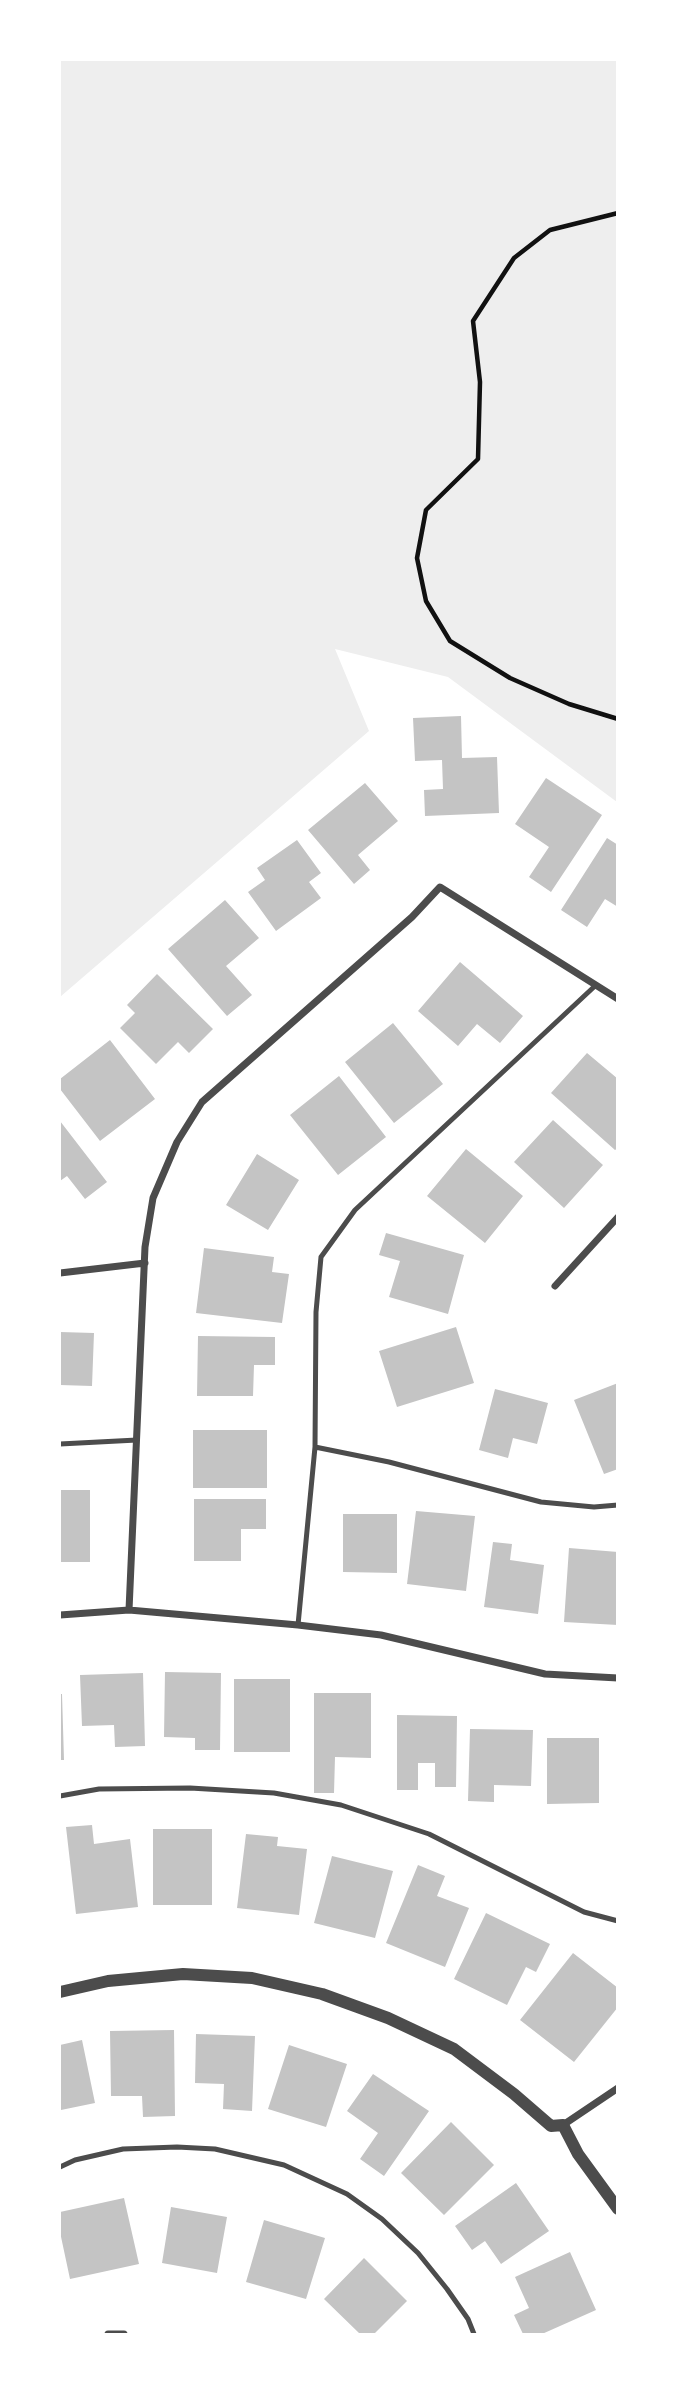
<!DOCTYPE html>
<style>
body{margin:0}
#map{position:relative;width:677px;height:2394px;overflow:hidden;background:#fff;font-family:Lato,sans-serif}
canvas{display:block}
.frame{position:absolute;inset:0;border:61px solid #fff;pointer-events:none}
</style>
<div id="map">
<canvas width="677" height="2394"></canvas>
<div class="frame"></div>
</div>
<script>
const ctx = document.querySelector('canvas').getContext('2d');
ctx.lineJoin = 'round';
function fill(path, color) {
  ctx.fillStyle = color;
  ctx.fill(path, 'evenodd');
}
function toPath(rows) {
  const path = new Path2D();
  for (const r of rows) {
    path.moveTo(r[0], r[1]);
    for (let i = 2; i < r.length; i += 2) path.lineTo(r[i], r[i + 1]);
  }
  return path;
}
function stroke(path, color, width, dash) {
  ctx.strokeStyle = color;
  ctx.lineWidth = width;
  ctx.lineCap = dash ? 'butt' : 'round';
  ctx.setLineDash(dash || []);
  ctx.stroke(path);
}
fill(toPath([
 [60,60,617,60,617,802,448,677,335,649,369,731,60,997]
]), '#eee');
fill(toPath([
 [461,716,462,758,497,757,499,813,425,816,424,790,443,789,442,760,415,761,413,718],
 [546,778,602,815,551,892,529,877,549,847,515,824],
 [365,783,398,821,358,855,370,870,354,884,308,830],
 [607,838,618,845,618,907,605,899,587,927,561,910],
 [297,840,321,873,309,882,321,898,276,931,248,892,265,880,257,868],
 [225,900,259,938,226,966,252,995,227,1016,168,949],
 [460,962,523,1016,500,1043,477,1024,458,1046,418,1011],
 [157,974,213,1029,189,1053,178,1042,156,1064,120,1028,135,1013,127,1005],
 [393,1023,443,1084,394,1123,345,1062],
 [110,1040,155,1099,100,1141,60,1089,60,1079],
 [587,1053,618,1079,618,1148,615,1150,551,1093],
 [339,1076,386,1137,338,1175,290,1115],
 [553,1120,603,1165,564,1208,514,1162],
 [60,1121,107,1182,85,1199,67,1176,60,1181],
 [466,1149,523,1196,485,1243,427,1196],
 [257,1154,299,1180,268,1230,226,1205],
 [386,1233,464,1255,448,1314,389,1297,400,1261,379,1255],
 [204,1248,274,1257,272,1272,289,1274,282,1323,196,1313],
 [456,1327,474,1383,397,1407,379,1351],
 [60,1332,94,1333,92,1386,60,1385],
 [198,1336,275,1337,275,1365,254,1365,253,1396,197,1396],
 [618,1383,618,1469,604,1474,574,1400],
 [495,1389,548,1403,537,1444,513,1438,508,1458,479,1450],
 [193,1430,267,1430,267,1488,193,1488],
 [60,1490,90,1490,90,1562,60,1562],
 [194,1499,266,1499,266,1529,241,1529,241,1561,194,1561],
 [416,1511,475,1516,466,1591,407,1584],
 [343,1514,397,1514,397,1573,343,1572],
 [493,1542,512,1544,510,1560,544,1565,538,1614,484,1607],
 [569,1548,618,1552,618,1625,564,1622],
 [165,1672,221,1673,220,1750,195,1750,195,1738,164,1737],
 [143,1673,145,1746,115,1747,114,1725,82,1726,80,1675],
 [234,1679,290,1679,290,1752,234,1752],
 [314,1693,371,1693,371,1758,335,1757,334,1793,314,1793],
 [60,1694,62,1694,64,1760,60,1760],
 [397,1715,457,1716,456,1787,435,1787,435,1763,418,1763,418,1790,397,1790],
 [470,1729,533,1730,531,1786,494,1785,494,1802,468,1801],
 [547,1738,599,1738,599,1803,547,1804],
 [92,1825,94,1844,130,1839,138,1907,76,1914,66,1827],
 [153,1829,212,1829,212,1905,153,1905],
 [246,1834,278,1837,277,1846,307,1849,299,1915,237,1908],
 [332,1856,393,1871,375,1938,314,1923],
 [418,1865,445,1876,437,1896,469,1908,445,1967,386,1943],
 [486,1913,550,1944,536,1972,526,1967,507,2005,454,1979],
 [573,1953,618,1988,618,2007,574,2062,520,2020],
 [174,2030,175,2116,143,2117,142,2096,111,2096,110,2031],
 [196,2034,255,2036,252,2111,223,2109,224,2084,195,2083],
 [82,2040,95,2103,61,2110,60,2045],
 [289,2045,347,2064,326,2127,268,2109],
 [373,2074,429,2111,384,2176,360,2159,378,2133,347,2111],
 [451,2122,494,2165,444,2215,401,2173],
 [516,2183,549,2231,501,2264,485,2241,472,2250,455,2226],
 [124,2198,139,2264,70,2279,60,2232,60,2212],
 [171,2207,227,2217,217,2273,162,2263],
 [264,2220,325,2238,306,2299,246,2282],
 [570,2252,596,2310,542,2334,523,2334,514,2315,529,2308,515,2277],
 [364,2258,407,2301,374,2334,360,2334,324,2299]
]), '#c4c4c4');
stroke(toPath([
 [618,213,550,230,514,258,473,321,480,382,478,459,426,510,417,558,426,601,450,641,510,678,569,704,618,719]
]), '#111', 4.5);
stroke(toPath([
 [60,1444,137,1440],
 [315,1447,389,1462,541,1502,594,1507,618,1505],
 [298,1625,315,1447,316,1312,321,1257,355,1210,596,985],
 [60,1796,99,1789,190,1788,274,1793,341,1805,429,1834,584,1912,618,1921],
 [60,2167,75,2160,123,2149,177,2147,215,2149,284,2165,347,2194,382,2219,418,2253,447,2289,468,2319,474,2334]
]), '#4c4c4c', 5);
stroke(toPath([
 [60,1273,145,1263],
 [555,1286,618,1217],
 [129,1610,145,1247,153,1198,177,1142,202,1102,412,917,440,887,618,999],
 [60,1615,129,1610,298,1625,381,1635,545,1674,618,1678],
 [563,2125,618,2088],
 [108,2334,124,2334]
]), '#4c4c4c', 7);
stroke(toPath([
 [60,1992,108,1981,183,1974,252,1978,322,1994,388,2018,454,2049,514,2094,551,2126,563,2125,578,2154,618,2209]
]), '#4c4c4c', 12);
</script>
